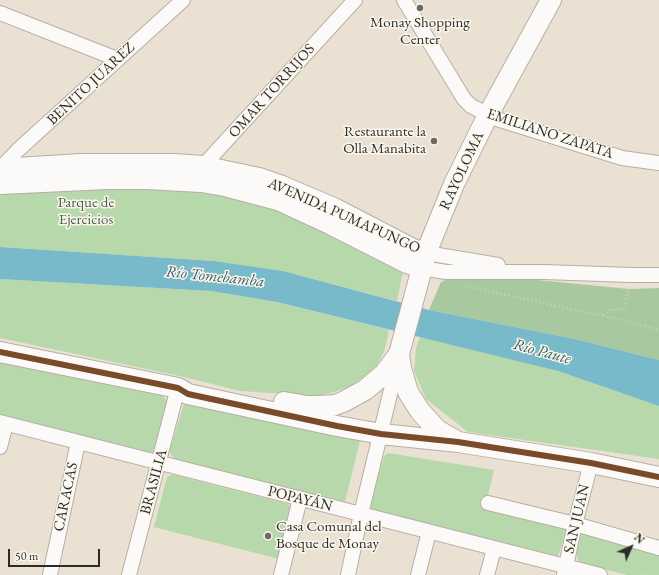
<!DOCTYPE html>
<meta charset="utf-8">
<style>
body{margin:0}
#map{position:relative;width:659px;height:575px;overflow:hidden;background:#eae1d3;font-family:"EB Garamond",serif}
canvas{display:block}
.north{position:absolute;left:611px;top:527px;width:40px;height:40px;-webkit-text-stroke:3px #fbf7ec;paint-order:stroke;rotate:45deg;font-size:11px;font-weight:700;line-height:16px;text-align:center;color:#2b2b2b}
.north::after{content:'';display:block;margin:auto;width:14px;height:18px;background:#2b2b2b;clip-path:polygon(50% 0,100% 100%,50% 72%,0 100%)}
.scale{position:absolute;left:8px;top:549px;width:92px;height:18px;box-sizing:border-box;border:2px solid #2b2b2b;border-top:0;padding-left:5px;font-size:12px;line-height:14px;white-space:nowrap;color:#2b2b2b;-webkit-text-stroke:3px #fbf7ec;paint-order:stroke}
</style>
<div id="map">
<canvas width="659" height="575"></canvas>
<div class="north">N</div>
<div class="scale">50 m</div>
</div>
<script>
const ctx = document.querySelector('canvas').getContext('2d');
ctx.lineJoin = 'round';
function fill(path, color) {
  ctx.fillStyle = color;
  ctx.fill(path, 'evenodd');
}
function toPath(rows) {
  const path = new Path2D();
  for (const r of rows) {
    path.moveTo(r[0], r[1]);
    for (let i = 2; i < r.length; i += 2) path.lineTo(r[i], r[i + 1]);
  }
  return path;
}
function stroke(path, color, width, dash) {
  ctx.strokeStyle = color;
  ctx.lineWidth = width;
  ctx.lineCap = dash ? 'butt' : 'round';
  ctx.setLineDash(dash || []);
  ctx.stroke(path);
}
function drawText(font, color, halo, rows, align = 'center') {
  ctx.font = font + ' "EB Garamond",serif';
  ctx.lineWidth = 3;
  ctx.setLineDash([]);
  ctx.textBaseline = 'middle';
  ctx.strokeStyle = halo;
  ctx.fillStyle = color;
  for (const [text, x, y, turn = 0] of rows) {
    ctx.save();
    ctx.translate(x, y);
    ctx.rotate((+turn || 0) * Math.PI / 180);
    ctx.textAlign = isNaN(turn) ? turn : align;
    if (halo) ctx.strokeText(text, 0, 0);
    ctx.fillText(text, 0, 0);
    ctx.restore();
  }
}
fill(toPath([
 [186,187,270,201,404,266,397,301,283,271,214,261,0,247,0,194,111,188],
 [0,279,211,291,277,302,389,330,384,352,376,366,363,377,350,386,334,392,318,396,240,391,184,377,0,338],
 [420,336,558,371,659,406,659,459,468,432,426,399,414,371,416,348],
 [0,362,160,393,167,401,155,449,152,452,148,452,0,414],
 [190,401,360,441,345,502,175,459,169,452,184,404,186,402],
 [388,453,494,470,485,508,567,528,558,556,374,511,371,508,370,504,384,456],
 [171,475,174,475,288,504,291,507,291,511,279,559,154,527,167,477],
 [582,530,659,552,659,575,627,575,580,563,576,555]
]), '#b7d8ab');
fill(toPath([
 [451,277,507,277,629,289,659,288,659,360,575,339,429,310,441,282]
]), '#a8c8a0');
fill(toPath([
 [0,247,214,261,283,271,429,310,575,339,659,360,659,406,558,371,277,302,211,291,0,279]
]), '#78baca');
const street = toPath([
 [404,0,464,99,471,106,497,119,622,158,659,163],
 [0,13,117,59],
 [0,169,18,150,183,0],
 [202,173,203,166,355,0],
 [426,253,498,265],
 [422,268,446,272,544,272,630,275,659,275],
 [0,422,600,575],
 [0,447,6,424],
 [488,503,575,524,659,548],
 [50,575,78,442],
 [129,575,178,388],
 [281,575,300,499],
 [348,575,361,514,398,361],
 [418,575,429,532],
 [487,575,494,549],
 [564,575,575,524,591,463]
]);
const secondary = toPath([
 [0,169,81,164,174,164,203,166,221,170,259,178,282,186,336,209,413,249,426,253],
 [0,184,107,179,147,179,201,182,225,186,278,200,330,224,407,263,422,268],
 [0,352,178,388,188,394,337,426,381,434,458,442,591,463,659,477],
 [399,354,401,368,408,392,420,411,437,430,455,440],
 [284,402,307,406,319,406,335,405,343,402,365,390,384,374,399,354,426,253,454,184,488,115,551,0]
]);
stroke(street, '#b5afa6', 16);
stroke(secondary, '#b5afa6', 22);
stroke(toPath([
 [465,286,617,319,659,330],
 [0,314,69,317,145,327,202,330,346,344,378,344,384,348],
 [603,315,610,310,624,309,629,287],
 [416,352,428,369],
 [416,364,447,381,475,392,489,396,592,414,659,434],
 [431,373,445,396,459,423],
 [453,384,463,394,477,402,498,420,506,433],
 [299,387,314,384,323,380,332,375,343,371,354,371,365,368],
 [0,389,154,427],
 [490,396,499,403,519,414,556,429,579,444],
 [0,404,150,442],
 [180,433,357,481],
 [176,448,353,494],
 [380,488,482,516],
 [377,501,471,527],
 [500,521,559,538],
 [583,544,659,564],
 [608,565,648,575]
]), '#d4d2ce', 2, [1, 3]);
stroke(street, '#fcfaf8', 14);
stroke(secondary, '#fcfaf8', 20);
stroke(toPath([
 [0,352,178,388,188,394,337,426,381,434,458,442,591,463,659,477]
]), '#7a4b2a', 6);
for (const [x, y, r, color] of [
 [420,8,4,"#6e6b66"],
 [434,141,4,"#6e6b66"],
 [268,536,4,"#6e6b66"]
]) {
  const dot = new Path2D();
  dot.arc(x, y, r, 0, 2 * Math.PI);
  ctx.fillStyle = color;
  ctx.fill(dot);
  stroke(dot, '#fbf7ec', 1.5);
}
drawText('15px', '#2b2b2b', '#fbf7ec', [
 ["Monay Shopping",420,23],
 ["Center",420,40],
 ["Restaurante la",426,132,"right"],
 ["Olla Manabita",426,149,"right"],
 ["Casa Comunal del",276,527,"left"],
 ["Bosque de Monay",276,544,"left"]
]);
drawText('15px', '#2b2b2b', '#fbf7ec', [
 ["BENITO JUAREZ",91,84,-43],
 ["OMAR TORRIJOS",272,91,-48],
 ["EMILIANO ZAPATA",550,134,18],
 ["RAYOLOMA",462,171,-65],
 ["AVENIDA PUMAPUNGO",344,216,24],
 ["BRASILIA",154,482,-75],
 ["CARACAS",66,497,-78],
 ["POPAYÁN",300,499,14],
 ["SAN JUAN",577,519,-77]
]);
drawText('15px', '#485d48', '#fbf7ec', [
 ["Parque de",86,203],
 ["Ejercicios",86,220]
]);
drawText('italic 16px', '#365e69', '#fbf7ec', [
 ["Río Tomebamba",215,277,6],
 ["Río Paute",542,352,15]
]);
</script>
